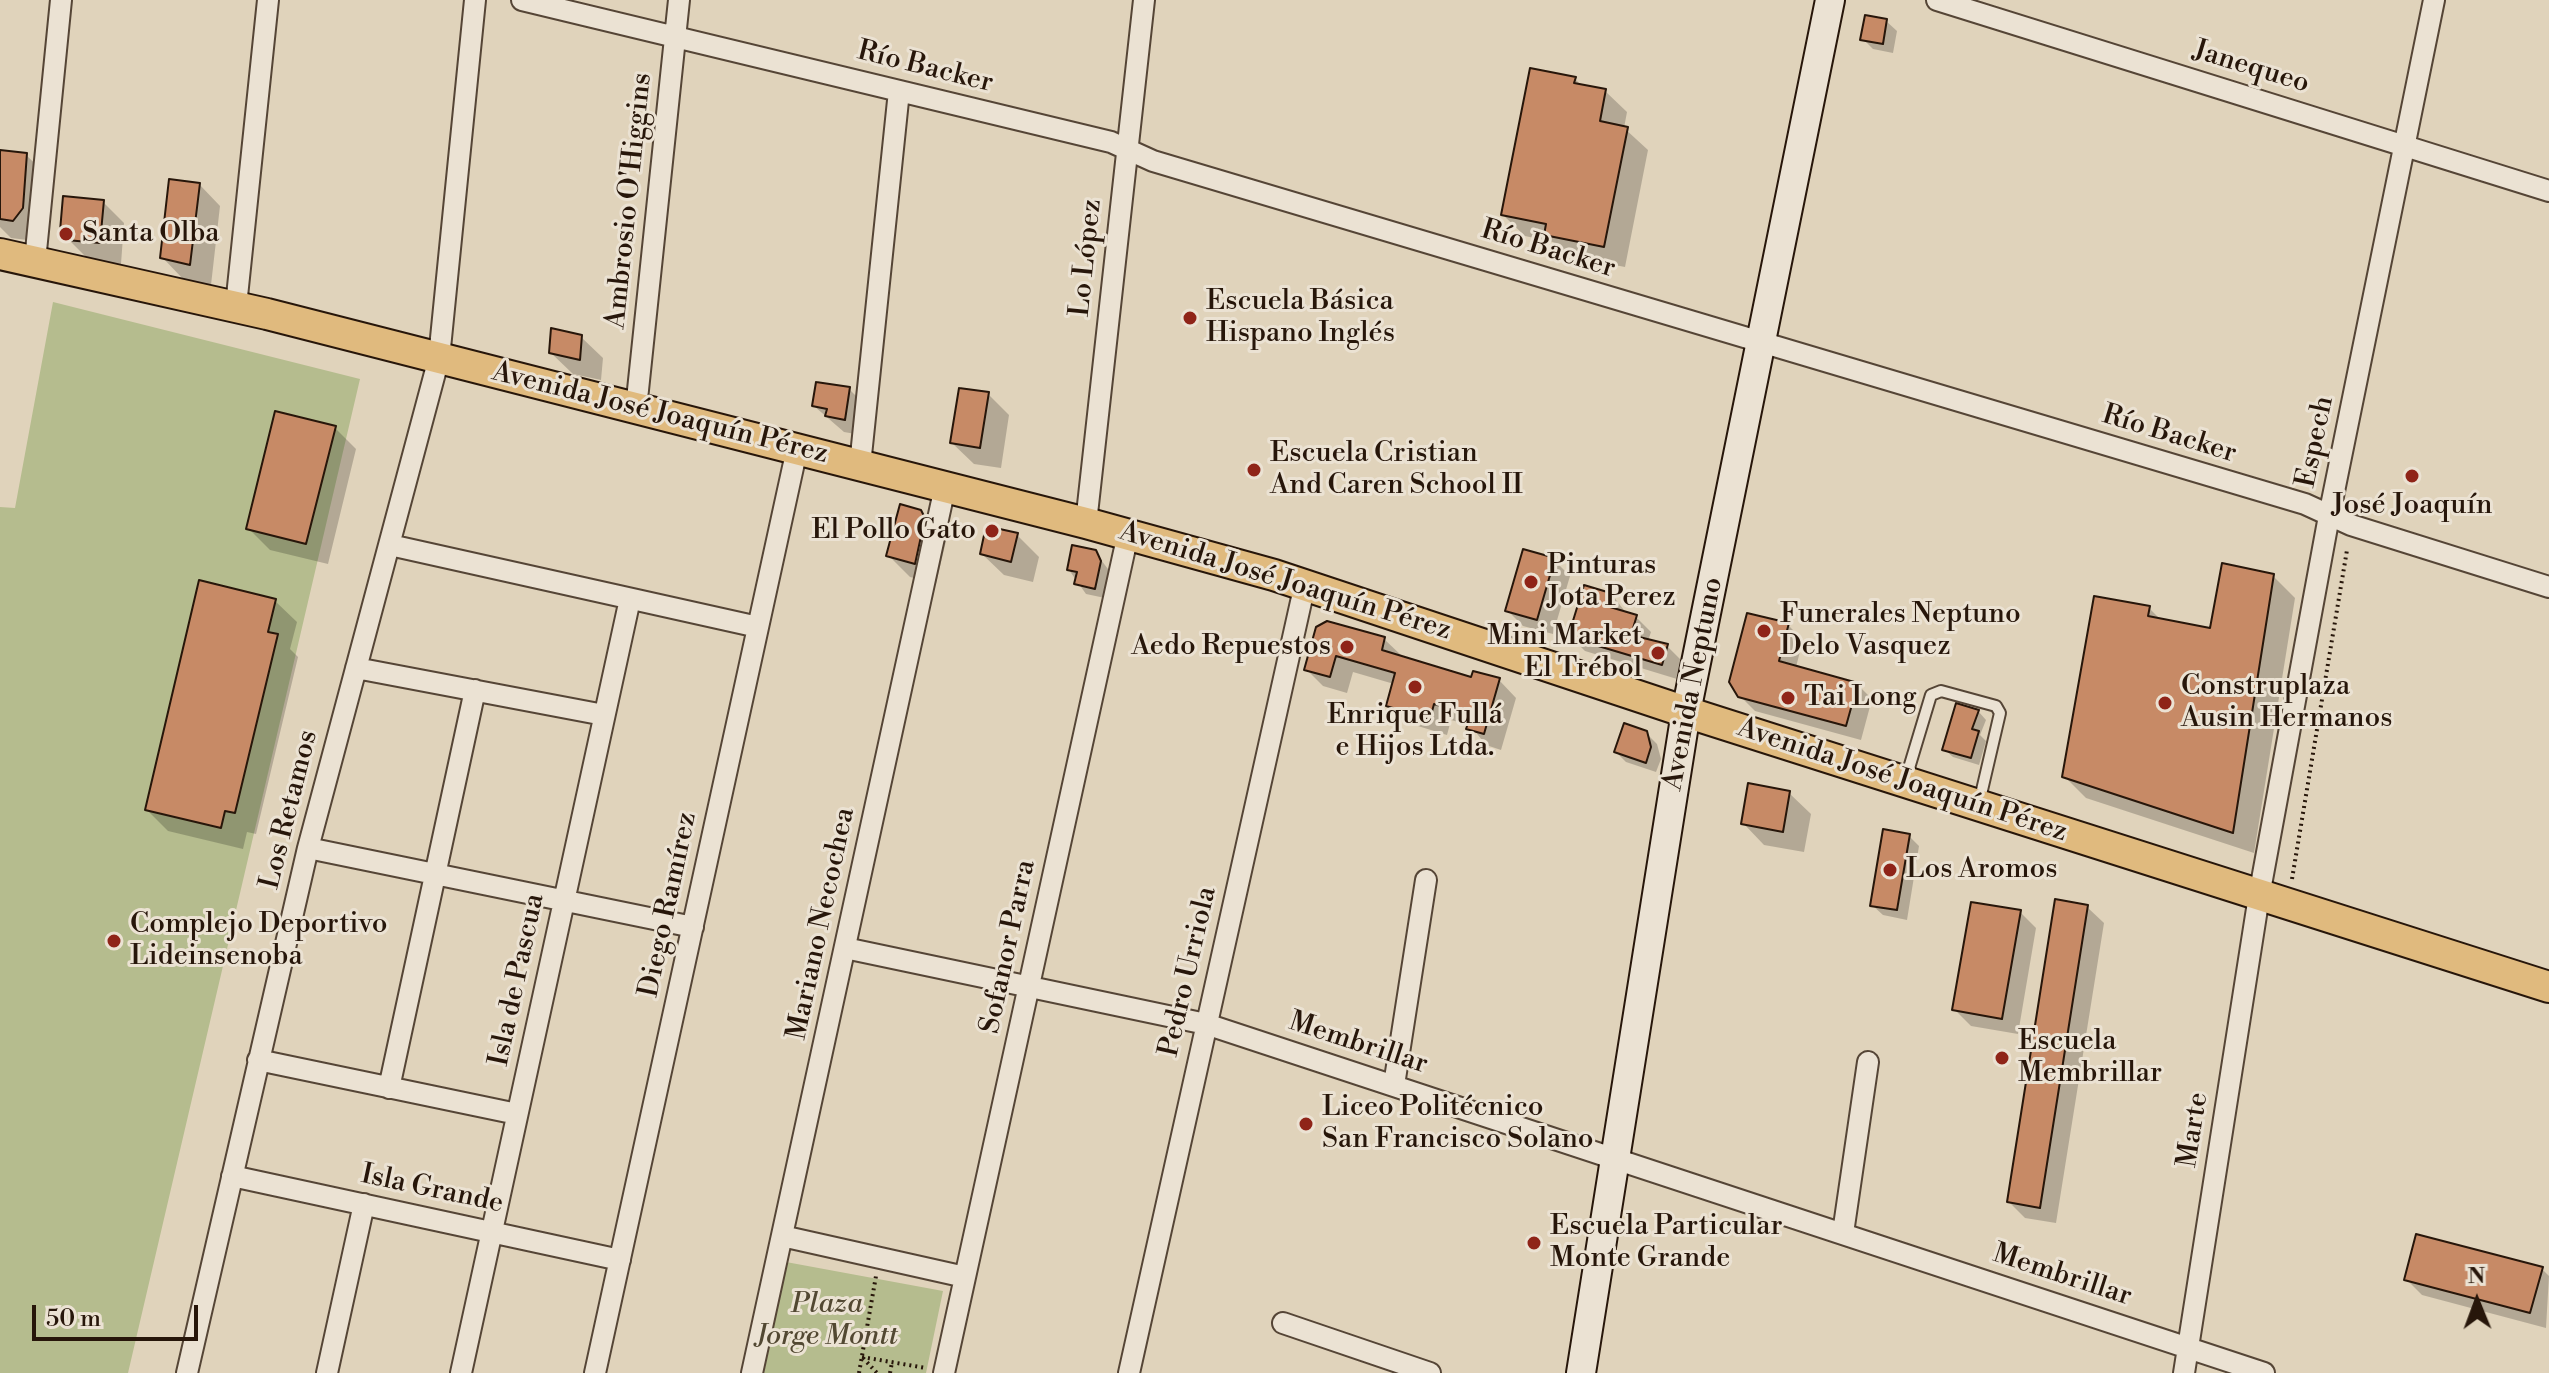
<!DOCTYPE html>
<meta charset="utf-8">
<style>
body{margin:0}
#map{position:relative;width:2549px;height:1373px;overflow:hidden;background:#e0d3bb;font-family:"Libre Bodoni",serif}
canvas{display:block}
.north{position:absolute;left:2437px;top:1261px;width:80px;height:80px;-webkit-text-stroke:6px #ebe2d3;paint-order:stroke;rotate:359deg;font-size:22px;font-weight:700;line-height:32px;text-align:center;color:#27160a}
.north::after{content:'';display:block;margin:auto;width:28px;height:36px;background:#27160a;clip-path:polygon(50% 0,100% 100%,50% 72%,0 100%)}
.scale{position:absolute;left:32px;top:1305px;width:166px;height:36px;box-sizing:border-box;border:4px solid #27160a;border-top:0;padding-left:10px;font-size:24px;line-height:28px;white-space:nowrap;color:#27160a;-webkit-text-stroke:6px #ebe2d3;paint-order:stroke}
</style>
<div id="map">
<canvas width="2549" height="1373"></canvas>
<div class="north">N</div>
<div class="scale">50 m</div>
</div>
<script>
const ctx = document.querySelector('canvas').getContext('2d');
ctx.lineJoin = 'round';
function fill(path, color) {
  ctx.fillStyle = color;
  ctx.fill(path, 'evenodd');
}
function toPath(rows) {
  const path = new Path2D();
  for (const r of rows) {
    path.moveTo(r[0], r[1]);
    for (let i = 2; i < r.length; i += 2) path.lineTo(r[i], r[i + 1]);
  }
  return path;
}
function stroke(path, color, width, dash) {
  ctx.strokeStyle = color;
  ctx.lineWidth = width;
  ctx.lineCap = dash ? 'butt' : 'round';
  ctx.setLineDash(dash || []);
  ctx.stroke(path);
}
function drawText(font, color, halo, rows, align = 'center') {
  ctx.font = font + ' "Libre Bodoni",serif';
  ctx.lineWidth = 6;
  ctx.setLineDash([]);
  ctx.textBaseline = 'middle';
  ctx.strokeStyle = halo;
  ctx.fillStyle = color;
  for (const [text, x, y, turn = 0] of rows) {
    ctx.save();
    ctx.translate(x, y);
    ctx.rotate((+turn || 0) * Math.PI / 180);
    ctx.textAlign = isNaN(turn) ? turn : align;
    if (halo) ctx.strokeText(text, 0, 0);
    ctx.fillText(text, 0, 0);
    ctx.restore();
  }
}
fill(toPath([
 [53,302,360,379,128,1373,0,1373,0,507,15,508],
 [786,1262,943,1291,926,1373,764,1373]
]), '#b5bc8e');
fill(toPath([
 [1886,21,1897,31,1893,53,1873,49,1863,39],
 [1575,79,1583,87,1605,91,1627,112,1624,128,1648,150,1625,267,1568,256,1553,242,1525,236,1503,215],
 [0,152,26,155,48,176,35,241,11,238,0,227],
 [199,184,220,206,211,285,183,279,162,257],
 [103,202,124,223,121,264,90,261,68,239],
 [581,337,603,358,601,380,573,374,551,353],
 [849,389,865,405,861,435,844,432,814,406],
 [988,394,1009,415,1001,468,974,464,952,443],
 [335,428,356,449,328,564,270,550,248,528],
 [920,512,946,541,936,584,910,577,888,555],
 [1017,535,1039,557,1033,582,1004,575,982,554],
 [1095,552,1111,573,1105,598,1086,594,1069,570],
 [1554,560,1570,576,1553,634,1523,626,1507,610],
 [2273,576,2295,598,2254,853,2086,798,2064,776,2149,608,2162,621,2212,630],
 [1613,596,1627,614,1636,617,1651,632,1648,641,1667,646,1682,661,1677,679,1585,651,1570,636],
 [275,601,297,622,290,649,298,657,256,834,247,832,243,849,168,831,147,810],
 [1788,625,1803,640,1796,667,1857,684,1872,699,1861,740,1755,711,1739,695],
 [1318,628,1384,639,1402,656,1473,679,1499,680,1516,698,1501,750,1486,745,1470,725,1451,720,1447,735,1405,722,1388,705,1394,684,1353,672,1347,693,1323,686,1306,669],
 [1978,711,1986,720,1980,735,1986,741,1979,765,1953,757,1944,749],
 [1646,733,1657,744,1661,759,1656,772,1626,762,1616,752],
 [1789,793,1811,814,1804,852,1764,845,1743,823],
 [1909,836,1919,846,1907,920,1883,915,1872,905],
 [2087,907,2104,923,2056,1223,2025,1218,2009,1202],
 [2020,912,2036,928,2018,1034,1971,1026,1955,1010],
 [2542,1269,2549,1276,2546,1328,2422,1295,2406,1279]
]), '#0003');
const building = toPath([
 [1865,15,1887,19,1883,44,1860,40,1865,15],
 [1530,68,1576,77,1574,83,1606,89,1600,121,1628,127,1604,247,1544,235,1546,224,1501,215,1530,68],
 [0,150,27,153,23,208,13,221,0,219,0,150],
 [169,179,200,183,190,265,160,258,169,179],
 [63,196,104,200,100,243,66,240,60,231,63,196],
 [551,328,582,335,580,360,549,353,551,328],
 [816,382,850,387,845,420,825,416,827,409,812,406,816,382],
 [959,388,989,392,980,448,950,443,959,388],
 [275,411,336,426,306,544,246,529,275,411],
 [900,504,921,510,925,518,915,564,886,556,900,504],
 [986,526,1018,533,1011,562,980,554,986,526],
 [1072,545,1096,550,1101,561,1095,589,1074,584,1077,572,1067,570,1072,545],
 [1523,549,1555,558,1537,620,1505,611,1523,549],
 [2222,563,2274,574,2233,833,2062,777,2094,596,2150,606,2148,616,2210,628,2222,563],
 [199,580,276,599,268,632,278,634,235,813,225,811,221,828,145,810,199,580],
 [1584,585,1614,594,1610,607,1637,615,1631,635,1668,644,1662,665,1568,637,1584,585],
 [1747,613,1789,623,1779,661,1858,683,1846,726,1738,697,1729,682,1747,613],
 [1327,621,1385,637,1382,650,1471,677,1473,671,1500,678,1484,734,1466,729,1471,715,1434,704,1430,719,1386,706,1395,673,1336,656,1330,677,1304,670,1316,627,1327,621],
 [1956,703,1979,710,1972,729,1979,731,1971,758,1942,750,1956,703],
 [1624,723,1647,731,1651,747,1646,763,1614,752,1624,723],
 [1748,783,1790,791,1783,832,1741,824,1748,783],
 [1883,829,1910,834,1897,910,1870,906,1883,829],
 [2055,899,2088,905,2040,1208,2007,1202,2055,899],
 [1971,902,2021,910,2002,1019,1952,1010,1971,902],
 [2416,1234,2543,1267,2530,1313,2404,1280,2416,1234]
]);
fill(building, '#c78a66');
stroke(building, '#27160a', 2);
const lane = toPath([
 [1906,778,1931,695,1941,691,1996,706,2000,713,1979,803]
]);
const street = toPath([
 [522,0,1111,142,1153,161,2305,504,2351,525,2549,587],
 [1937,0,2549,191],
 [35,261,61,0],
 [236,306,268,0],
 [636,409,679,0],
 [860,465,899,91],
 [1086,523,1144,0],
 [390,545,758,627],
 [356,668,604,715],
 [308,848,693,927],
 [845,948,1206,1024,2264,1373],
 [258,1060,517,1114],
 [1394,1085,1426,880],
 [389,1088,475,690],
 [232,1176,620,1260],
 [1843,1233,1868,1062],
 [782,1236,965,1277],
 [1283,1323,1430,1373],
 [187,1373,308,848,439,358,475,0],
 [327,1373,364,1204],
 [461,1373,630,599],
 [595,1373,797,449],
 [752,1373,945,487],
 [944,1373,1128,534],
 [1129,1373,1305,584],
 [2184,1373,2259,896,2329,516,2434,0]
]);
const secondary = toPath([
 [1581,1373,1686,712,1830,0]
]);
const primary = toPath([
 [0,254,267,314,1086,523,1274,575,1686,712,2549,987]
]);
stroke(lane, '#554536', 14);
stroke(street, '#554536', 24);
stroke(secondary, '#27160a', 32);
stroke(primary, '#27160a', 34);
stroke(toPath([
 [2292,879,2347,550],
 [862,1357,926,1368],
 [863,1358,877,1373],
 [859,1373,876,1276],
 [890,1373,892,1362]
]), '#27160a', 4, [2, 4]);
stroke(lane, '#ebe2d3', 10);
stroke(street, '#ebe2d3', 20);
stroke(secondary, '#ebe2d3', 28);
stroke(primary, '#e0ba7e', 30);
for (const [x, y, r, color] of [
 [66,234,8,"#8f2418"],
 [1190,318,8,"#8f2418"],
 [1254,470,8,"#8f2418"],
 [2412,476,8,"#8f2418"],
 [992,531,8,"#8f2418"],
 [1531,582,8,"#8f2418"],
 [1764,631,8,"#8f2418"],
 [1347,647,8,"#8f2418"],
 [1658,653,8,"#8f2418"],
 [1415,687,8,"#8f2418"],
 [1788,698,8,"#8f2418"],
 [2165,703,8,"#8f2418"],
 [1890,870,8,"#8f2418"],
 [114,941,8,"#8f2418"],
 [2002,1058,8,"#8f2418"],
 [1306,1124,8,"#8f2418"],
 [1534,1243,8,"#8f2418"]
]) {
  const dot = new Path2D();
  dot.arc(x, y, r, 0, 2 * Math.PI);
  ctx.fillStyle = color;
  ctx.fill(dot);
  stroke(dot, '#ebe2d3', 3);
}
drawText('28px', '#27160a', '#ebe2d3', [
 ["Río Backer",925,68,14],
 ["Janequeo",2251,68,17],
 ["Ambrosio O'Higgins",630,201,-84],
 ["Río Backer",1548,250,17],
 ["Lo López",1087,258,-84],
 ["Avenida José Joaquín Pérez",660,414,14],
 ["Río Backer",2169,435,17],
 ["Espech",2316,442,-78],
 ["Avenida José Joaquín Pérez",1285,582,17],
 ["Avenida Neptuno",1694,684,-79],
 ["Avenida José Joaquín Pérez",1902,781,18],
 ["Los Retamos",290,810,-76],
 ["Diego Ramírez",669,905,-78],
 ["Mariano Necochea",822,924,-78],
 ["Sofanor Parra",1009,947,-78],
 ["Pedro Urriola",1189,972,-77],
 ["Isla de Pascua",518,980,-78],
 ["Membrillar",1358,1044,18],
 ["Marte",2194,1130,-81],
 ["Isla Grande",432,1190,12],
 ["Membrillar",2062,1276,18]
]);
drawText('28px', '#27160a', '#ebe2d3', [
 ["Santa Olba",82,234],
 ["Escuela Básica",1206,302],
 ["Hispano Inglés",1206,334],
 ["Escuela Cristian",1270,454],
 ["And Caren School II",1270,486],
 ["José Joaquín",2412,506,"center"],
 ["El Pollo Gato",976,531,"right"],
 ["Pinturas",1547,566],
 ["Jota Perez",1547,598],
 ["Funerales Neptuno",1780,615],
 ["Delo Vasquez",1780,647],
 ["Mini Market",1642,637,"right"],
 ["El Trébol",1642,669,"right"],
 ["Aedo Repuestos",1331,647,"right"],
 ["Construplaza",2181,687],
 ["Ausin Hermanos",2181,719],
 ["Tai Long",1804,698],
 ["Enrique Fullá",1415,716,"center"],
 ["e Hijos Ltda.",1415,748,"center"],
 ["Los Aromos",1906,870],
 ["Complejo Deportivo",130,925],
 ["Lideinsenoba",130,957],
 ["Escuela",2018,1042],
 ["Membrillar",2018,1074],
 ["Liceo Politécnico",1322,1108],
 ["San Francisco Solano",1322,1140],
 ["Escuela Particular",1550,1227],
 ["Monte Grande",1550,1259]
], 'left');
drawText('italic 28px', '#524832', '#ebe2d3', [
 ["Plaza",827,1305],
 ["Jorge Montt",827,1337]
]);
</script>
